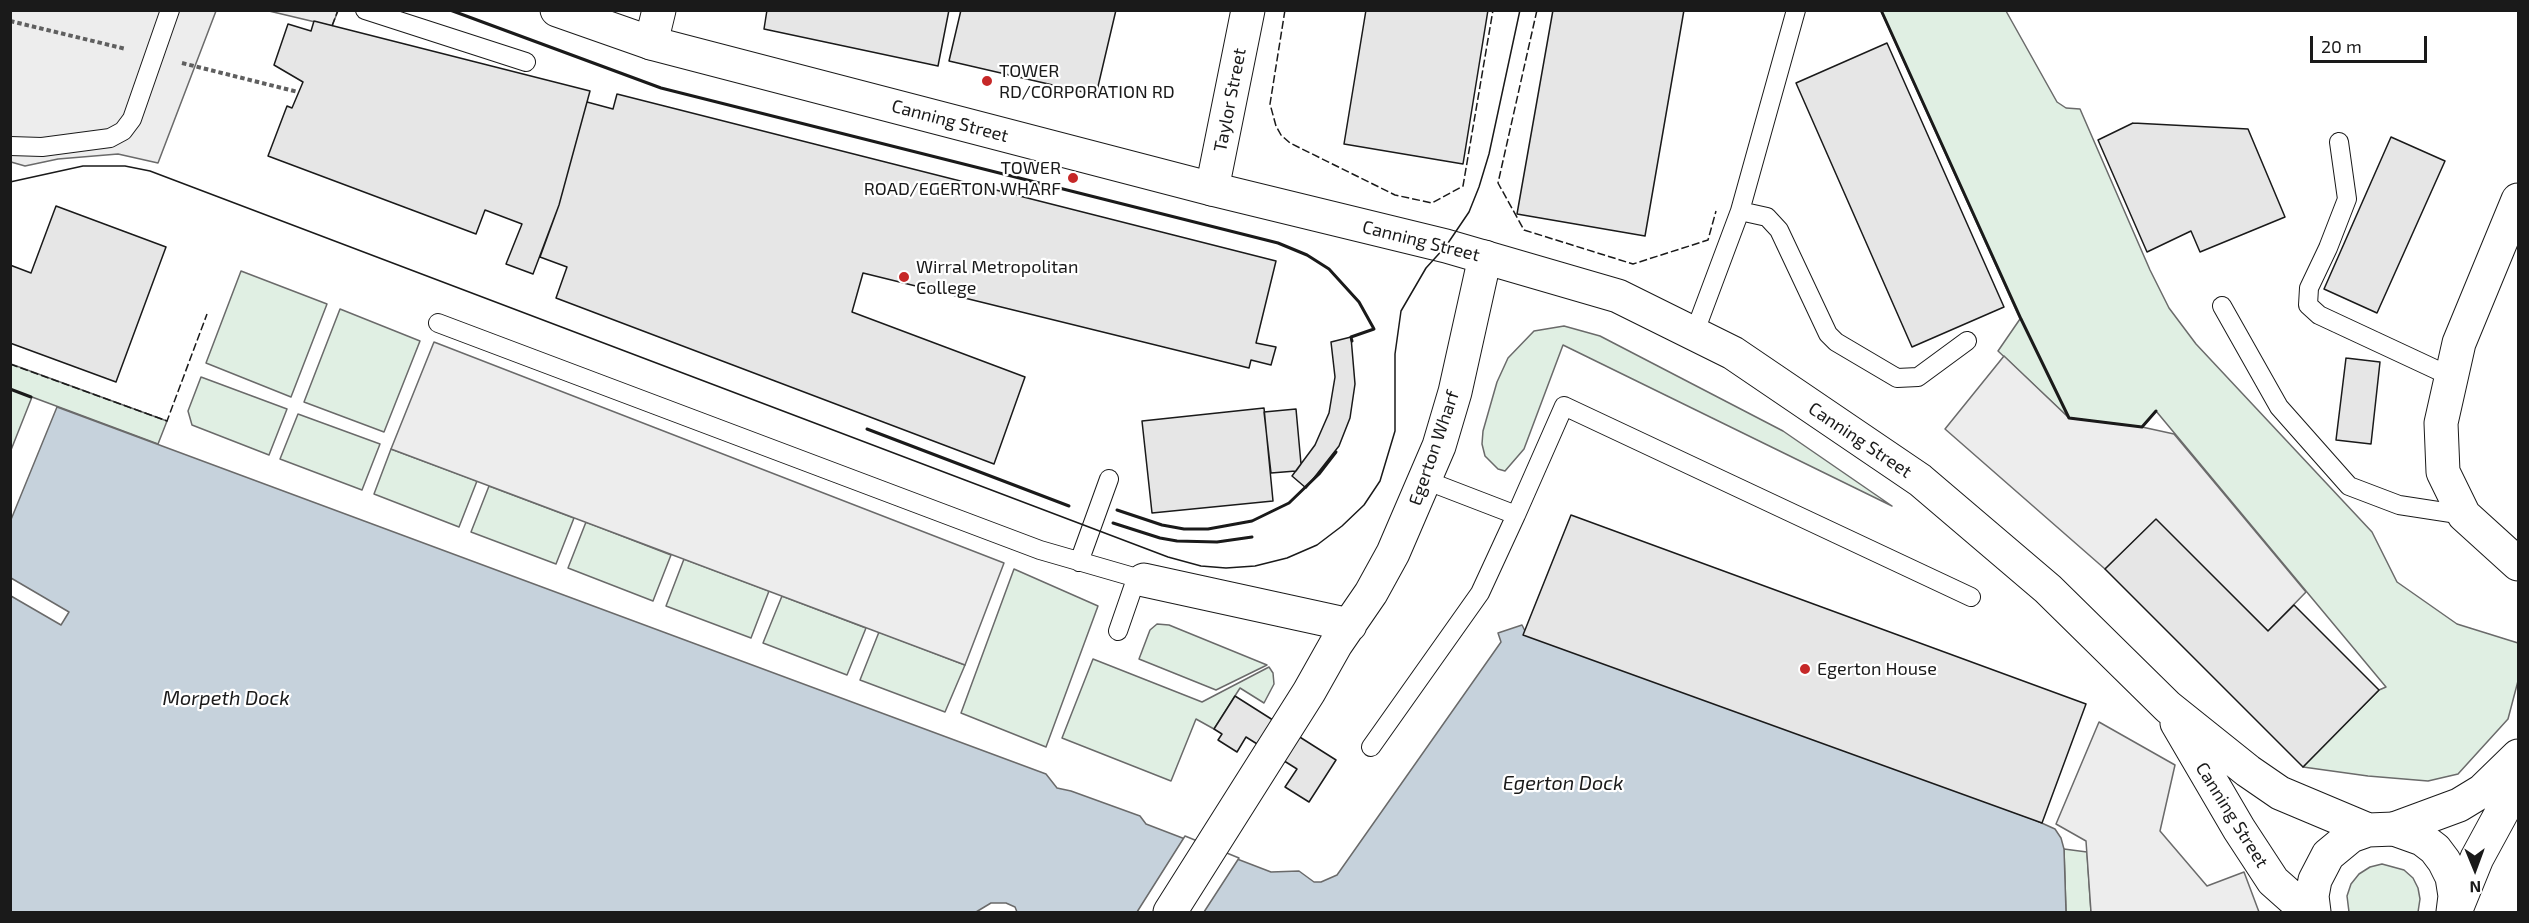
<!DOCTYPE html>
<style>
body{margin:0}
#map{position:relative;width:2529px;height:923px;overflow:hidden;background:#fff;font-family:"Exo 2",sans-serif}
canvas{display:block}
.frame{position:absolute;inset:0;border:12px solid #1a1a1a;pointer-events:none}
.north{position:absolute;left:2445px;top:839px;width:60px;height:60px;-webkit-text-stroke:4px #fff;paint-order:stroke;rotate:179deg;font-size:16px;font-weight:700;line-height:24px;text-align:center;color:#1a1a1a}
.north::after{content:'';display:block;margin:auto;width:21px;height:27px;background:#1a1a1a;clip-path:polygon(50% 0,100% 100%,50% 72%,0 100%)}
.scale{position:absolute;left:2310px;top:36px;width:117px;height:27px;box-sizing:border-box;border:3px solid #1a1a1a;border-top:0;padding-left:8px;font-size:18px;line-height:21px;white-space:nowrap;color:#1a1a1a;-webkit-text-stroke:4px #fff;paint-order:stroke}
</style>
<div id="map">
<canvas width="2529" height="923"></canvas>
<div class="frame"></div>
<div class="north">N</div>
<div class="scale">20 m</div>
</div>
<script>
const ctx = document.querySelector('canvas').getContext('2d');
ctx.lineJoin = 'round';
function fill(path, color) {
  ctx.fillStyle = color;
  ctx.fill(path, 'evenodd');
}
function toPath(rows) {
  const path = new Path2D();
  for (const r of rows) {
    path.moveTo(r[0], r[1]);
    for (let i = 2; i < r.length; i += 2) path.lineTo(r[i], r[i + 1]);
  }
  return path;
}
function stroke(path, color, width, dash) {
  ctx.strokeStyle = color;
  ctx.lineWidth = width;
  ctx.lineCap = dash ? 'butt' : 'round';
  ctx.setLineDash(dash || []);
  ctx.stroke(path);
}
function drawText(font, color, halo, rows, align = 'center') {
  ctx.font = font + ' "Exo 2",sans-serif';
  ctx.lineWidth = 4.5;
  ctx.setLineDash([]);
  ctx.textBaseline = 'middle';
  ctx.strokeStyle = halo;
  ctx.fillStyle = color;
  for (const [text, x, y, turn = 0] of rows) {
    ctx.save();
    ctx.translate(x, y);
    ctx.rotate((+turn || 0) * Math.PI / 180);
    ctx.textAlign = isNaN(turn) ? turn : align;
    if (halo) ctx.strokeText(text, 0, 0);
    ctx.fillText(text, 0, 0);
    ctx.restore();
  }
}
const green = toPath([
 [1881,11,2006,11,2057,102,2066,108,2080,109,2150,270,2169,308,2196,344,2372,532,2397,582,2457,624,2518,643,2518,681,2508,719,2458,774,2428,781,2368,776,2303,767,2379,690,2386,687,2156,411,2142,427,2069,418,1998,351,2020,319,1881,11],
 [241,271,327,304,291,397,206,363,241,271],
 [340,309,420,341,384,432,304,402,340,309],
 [1564,326,1600,336,1783,431,1892,506,1563,345,1524,449,1505,471,1498,469,1485,456,1482,444,1483,431,1497,382,1508,358,1534,331,1564,326],
 [11,364,167,421,158,444,32,397,11,450,11,364],
 [201,377,287,409,269,455,192,425,188,411,201,377],
 [298,414,380,444,362,490,280,459,298,414],
 [391,449,477,481,459,527,374,494,391,449],
 [489,486,574,518,556,564,471,532,489,486],
 [586,522,671,555,653,601,568,568,586,522],
 [684,559,769,591,751,638,666,606,684,559],
 [1014,569,1098,606,1046,747,961,713,1014,569],
 [782,596,866,628,847,675,763,643,782,596],
 [1157,624,1169,625,1267,665,1216,690,1139,659,1150,630,1157,624],
 [879,632,965,665,945,712,860,680,879,632],
 [1093,659,1202,702,1269,667,1273,673,1274,684,1264,703,1240,688,1214,729,1196,719,1171,781,1062,738,1093,659],
 [2064,849,2087,852,2091,912,2066,912,2064,849],
 [2382,864,2404,870,2413,878,2418,888,2420,899,2418,912,2349,912,2347,896,2351,884,2359,874,2370,867,2382,864]
]);
fill(green, '#e0efe3');
stroke(green, '#6a6a6a', 1.5);
const parking = toPath([
 [11,11,216,11,158,163,118,154,58,159,25,166,11,162,11,11],
 [269,11,338,11,332,26,269,11],
 [434,342,1004,563,965,665,391,449,434,342],
 [2004,356,2069,418,2142,427,2174,434,2306,592,2268,631,2156,520,2105,569,1945,429,2004,356],
 [2099,722,2175,765,2160,831,2207,886,2244,872,2259,912,2091,912,2086,841,2056,824,2099,722]
]);
fill(parking, '#ededed');
stroke(parking, '#6a6a6a', 1.5);
const water = toPath([
 [57,407,1046,774,1057,788,1071,791,1140,816,1146,824,1271,872,1299,871,1314,882,1321,882,1337,875,1501,642,1498,633,1522,625,1525,631,2035,820,2055,829,2061,838,2064,849,2066,912,1017,912,1015,907,1006,903,991,903,976,912,11,912,10,522,57,407]
]);
fill(water, '#c6d2dc');
stroke(water, '#6a6a6a', 1.5);
const pier = toPath([
 [11,578,69,612,61,625,11,596,11,578],
 [1185,836,1239,858,1204,912,1137,912,1185,836]
]);
fill(pier, '#fff');
stroke(pier, '#6a6a6a', 1.5);
const building = toPath([
 [767,10,949,10,938,66,764,29,767,10],
 [961,10,1116,10,1096,95,949,61,961,10],
 [1366,10,1488,10,1463,164,1344,144,1366,10],
 [1553,10,1684,10,1645,236,1517,214,1553,10],
 [314,21,590,91,559,205,533,274,506,264,522,224,485,210,476,234,268,156,287,106,292,108,303,82,274,65,288,24,311,31,314,21],
 [1887,43,2004,307,1912,347,1796,83,1887,43],
 [617,94,1276,261,1256,343,1276,347,1271,365,1251,360,1249,368,863,273,852,312,1025,377,994,464,556,298,567,267,540,257,559,205,587,102,613,109,617,94],
 [2133,123,2248,129,2285,217,2200,252,2191,231,2147,252,2098,140,2133,123],
 [2391,137,2445,161,2377,313,2324,289,2391,137],
 [56,206,166,247,116,382,10,343,10,265,31,273,56,206],
 [1351,337,1355,384,1350,418,1339,446,1306,488,1292,476,1315,445,1329,413,1335,377,1331,342,1351,337],
 [2346,358,2380,362,2371,444,2336,440,2346,358],
 [1264,408,1273,501,1152,513,1142,421,1264,408],
 [1296,409,1301,464,1296,471,1271,473,1264,412,1296,409],
 [1571,515,2086,704,2042,823,1523,635,1571,515],
 [2156,519,2268,631,2294,605,2379,690,2303,767,2105,569,2156,519],
 [1235,696,1336,760,1309,802,1285,787,1297,769,1246,737,1237,752,1218,740,1222,734,1214,729,1235,696]
]);
fill(building, '#e6e6e6');
stroke(building, '#1a1a1a', 1.5);
const service = toPath([
 [365,10,526,62],
 [2339,142,2347,199,2328,248,2309,288,2308,305,2319,315,2452,377],
 [10,146,42,147,110,138,123,131,132,119,170,10],
 [1740,211,1767,217,1779,230,1828,334,1836,342,1897,378,1918,377,1967,341],
 [2222,306,2279,407,2349,486,2399,505,2464,515],
 [438,323,1040,550,1144,580],
 [1694,334,1740,211,1796,10],
 [1425,480,1516,515,1564,406,1971,597],
 [1079,562,1109,479],
 [1118,631,1136,579],
 [1371,747,1480,593,1516,515]
]);
const minor = toPath([
 [651,43,659,10],
 [1212,189,1248,10],
 [2518,200,2459,343,2441,423,2443,472,2464,515,2518,564],
 [1144,580,1350,625],
 [1170,912,1309,692,1336,644,1371,593,1393,553,1439,446,1455,392,1485,257]
]);
const primary = toPath([
 [2394,829,2459,805,2482,791,2518,756],
 [2455,912,2477,858,2508,801,2518,777]
]);
const trunk = toPath([
 [557,10,651,43,1212,189,1446,246,1618,296,1733,353,1920,480,2048,589,2168,707,2248,771,2280,793,2368,830],
 [2177,723,2239,829,2273,881,2308,912],
 [2314,912,2312,896,2315,880,2328,855,2351,836,2368,830,2394,829,2422,839,2435,849,2444,861,2452,877,2455,896,2453,912]
]);
stroke(service, '#1a1a1a', 20);
stroke(minor, '#1a1a1a', 35);
stroke(primary, '#1a1a1a', 35);
stroke(trunk, '#1a1a1a', 35);
stroke(toPath([
 [10,21,126,49],
 [182,63,298,92]
]), '#5f5f5f', 4, [4.5, 3]);
stroke(service, '#fff', 18);
stroke(minor, '#fff', 33);
stroke(primary, '#fff', 33);
stroke(trunk, '#fff', 33);
stroke(toPath([
 [10,182,83,166,125,166,150,171,1168,557,1201,566,1226,568,1255,566,1287,558,1317,545,1342,526,1364,505,1380,481,1395,431,1395,354,1401,311,1426,268,1446,246,1469,212,1479,187,1489,154,1520,10]
]), '#1a1a1a', 1.5);
stroke(toPath([
 [1285,10,1270,104,1276,126,1281,135,1290,143,1395,195,1432,203,1463,186,1493,10],
 [1537,10,1498,183,1524,230,1633,264,1708,240,1716,211],
 [332,26,338,10],
 [10,364,167,421,207,314]
]), '#1a1a1a', 1.5, [8, 3]);
stroke(toPath([
 [450,10,661,88,1278,243,1307,255,1329,269,1359,302,1374,329,1351,337,1352,341],
 [1881,10,2021,319,2069,418,2142,427,2156,411],
 [10,389,31,397],
 [867,429,1069,506],
 [1117,510,1162,525,1184,529,1208,529,1252,521,1289,503,1319,474,1336,452],
 [1113,523,1160,538,1177,541,1217,542,1252,537]
]), '#1a1a1a', 3);
for (const [x, y, r, color] of [
 [987,81,6,"#c62828"],
 [1073,178,6,"#c62828"],
 [904,277,6,"#c62828"],
 [1805,669,6,"#c62828"]
]) {
  const dot = new Path2D();
  dot.arc(x, y, r, 0, 2 * Math.PI);
  ctx.fillStyle = color;
  ctx.fill(dot);
  stroke(dot, '#fff', 2);
}
drawText('18px', '#1a1a1a', '#fff', [
 ["TOWER",999,71],
 ["RD/CORPORATION RD",999,92],
 ["TOWER",1061,168,"right"],
 ["ROAD/EGERTON WHARF",1061,189,"right"],
 ["Wirral Metropolitan",916,267],
 ["College",916,288],
 ["Egerton House",1817,669]
], 'left');
drawText('18px', '#1a1a1a', '#fff', [
 ["Taylor Street",1230,100,-79],
 ["Canning Street",950,121,15],
 ["Canning Street",1421,241,14],
 ["Canning Street",1860,440,34],
 ["Egerton Wharf",1434,448,-71],
 ["Canning Street",2232,815,58]
]);
drawText('italic 20px', '#1a1a1a', '#fff', [
 ["Morpeth Dock",226,698],
 ["Egerton Dock",1563,783]
]);
</script>
